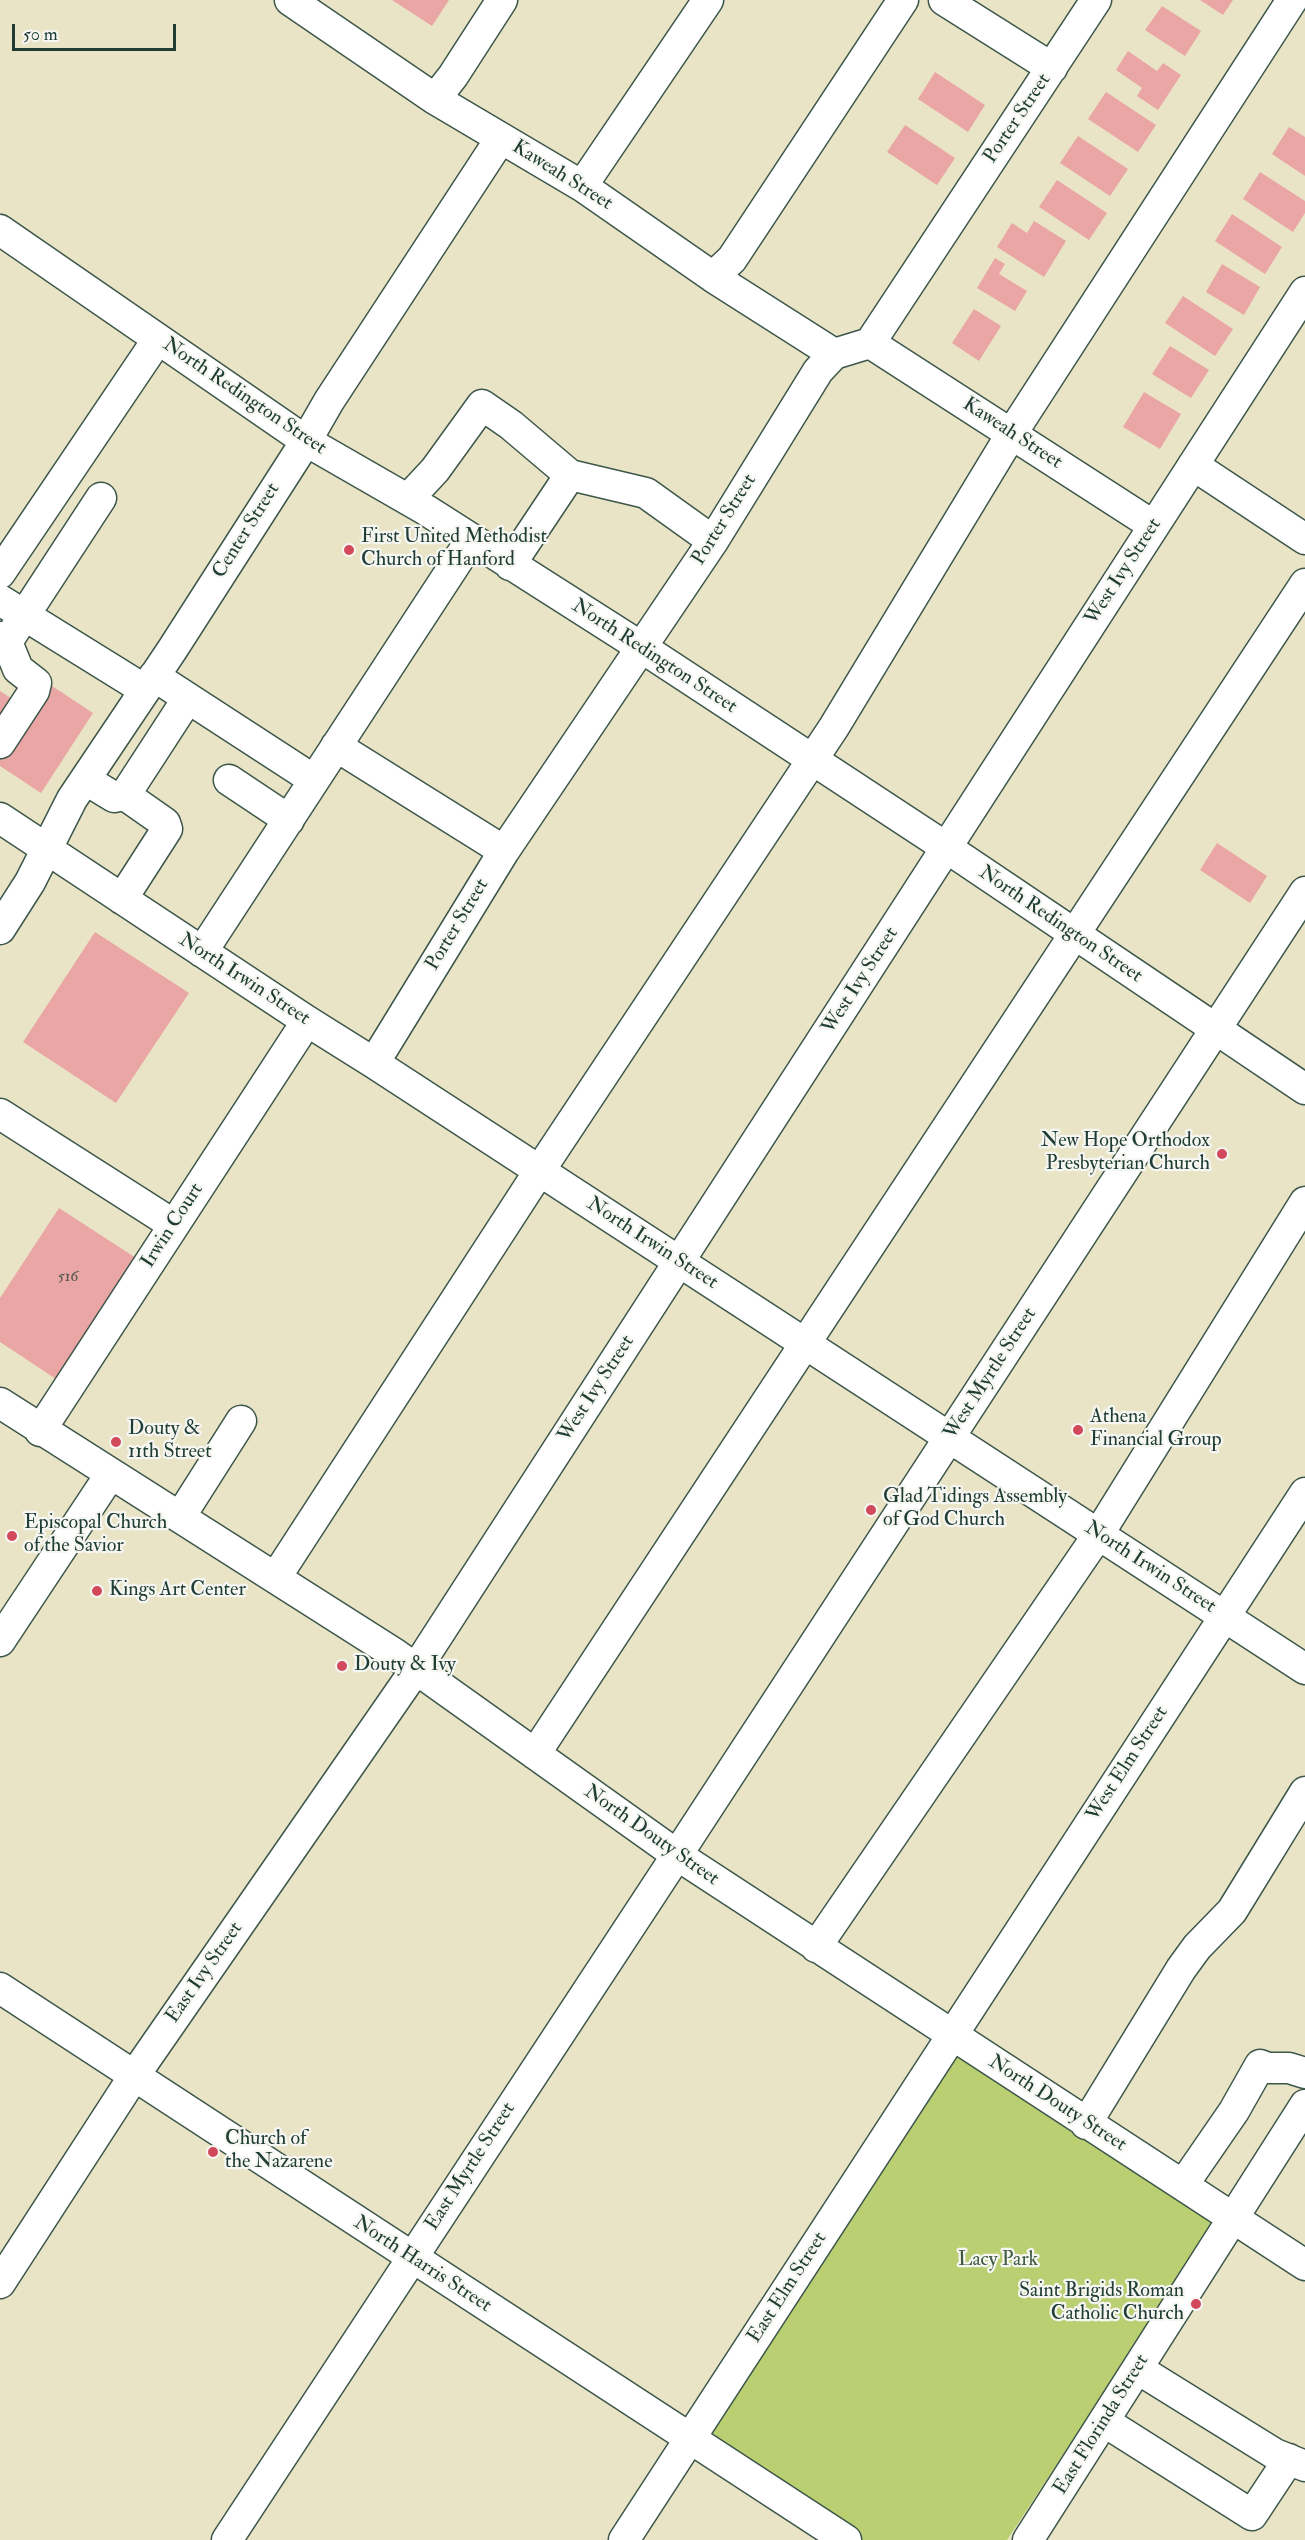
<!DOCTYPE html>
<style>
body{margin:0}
#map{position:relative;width:1305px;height:2540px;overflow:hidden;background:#e9e4c6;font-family:"IM FELL Double Pica",serif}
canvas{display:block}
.scale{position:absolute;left:12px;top:24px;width:164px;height:27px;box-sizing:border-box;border:3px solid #1f3d34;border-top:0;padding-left:8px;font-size:18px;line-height:21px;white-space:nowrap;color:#1f3d34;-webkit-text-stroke:4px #f6f6f2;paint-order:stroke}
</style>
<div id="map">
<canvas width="1305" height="2540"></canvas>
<div class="scale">50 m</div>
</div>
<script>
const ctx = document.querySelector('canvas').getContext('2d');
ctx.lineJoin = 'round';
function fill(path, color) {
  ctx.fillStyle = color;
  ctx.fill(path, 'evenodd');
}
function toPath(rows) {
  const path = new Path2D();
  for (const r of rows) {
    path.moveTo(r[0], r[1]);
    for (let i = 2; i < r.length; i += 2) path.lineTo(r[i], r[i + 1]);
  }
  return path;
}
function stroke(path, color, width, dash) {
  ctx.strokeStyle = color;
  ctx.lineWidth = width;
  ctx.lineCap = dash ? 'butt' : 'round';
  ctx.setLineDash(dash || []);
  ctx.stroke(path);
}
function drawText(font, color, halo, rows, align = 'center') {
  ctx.font = font + ' "IM FELL Double Pica",serif';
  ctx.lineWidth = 4.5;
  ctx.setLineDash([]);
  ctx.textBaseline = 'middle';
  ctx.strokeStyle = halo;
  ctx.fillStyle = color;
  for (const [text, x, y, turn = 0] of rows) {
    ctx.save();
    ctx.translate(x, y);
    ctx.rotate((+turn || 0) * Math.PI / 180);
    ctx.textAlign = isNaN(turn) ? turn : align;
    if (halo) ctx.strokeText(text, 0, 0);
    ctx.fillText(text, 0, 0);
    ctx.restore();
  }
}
fill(toPath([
 [951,2036,1232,2218,1124,2362,1007,2540,846,2540,690,2440]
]), '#bacf72');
fill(toPath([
 [392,0,449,0,432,26],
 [1200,0,1233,0,1223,15],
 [1162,6,1201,31,1185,56,1145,30],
 [1128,51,1157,71,1163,63,1181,75,1158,110,1137,96,1142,88,1116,70],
 [935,72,985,105,968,132,918,99],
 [1106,92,1156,125,1138,152,1088,119],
 [905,125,955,158,937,185,887,152],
 [1289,127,1305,137,1305,176,1272,154],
 [1078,136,1128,169,1110,196,1060,163],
 [1260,172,1305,201,1305,213,1293,232,1243,199],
 [1057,180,1107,213,1089,240,1039,207],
 [1232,214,1282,247,1265,274,1215,241],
 [1034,221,1066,241,1044,277,997,247,1012,223,1027,233],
 [995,258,1005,264,999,274,1027,291,1015,311,977,288],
 [1222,264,1260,287,1244,315,1206,292],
 [1183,296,1233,329,1215,356,1165,323],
 [974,309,1001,326,979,361,952,343],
 [1170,346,1209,370,1191,398,1152,374],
 [1144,392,1181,414,1160,449,1123,427],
 [49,684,93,713,41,793,0,766,0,759],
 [0,691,17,702,0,729],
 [1217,843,1267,876,1250,903,1200,870],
 [95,932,189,993,116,1103,23,1042],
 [59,1208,136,1258,56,1379,0,1342,0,1298]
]), '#eaa6a4');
const minor = toPath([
 [290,0,435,99,582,186,713,277,834,354],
 [944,0,1052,68],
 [435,99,453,76,502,0],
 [582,186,708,0],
 [0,230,306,441,426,510,641,647,947,848,1305,1089],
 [713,277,732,259,903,0],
 [870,343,1154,526],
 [1193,465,1305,539],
 [408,499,435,470,482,405,511,425,570,475],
 [510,565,570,475,646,493,713,541],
 [0,573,158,339],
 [0,600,145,690],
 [0,637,7,642,18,669,36,683,34,691,0,743],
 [7,642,101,498],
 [154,676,314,780],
 [336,746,504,851],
 [86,780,114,797,125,795,188,698],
 [229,780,289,820],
 [0,818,307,1021,374,1063,1305,1669],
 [122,899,167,829,165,823,125,795],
 [0,929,30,882,72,799,172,650,306,441,329,401,501,138],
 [202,952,471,540],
 [374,1063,504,851,713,541,818,371,834,354,870,343,1096,0],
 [0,1114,174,1225],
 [0,1403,395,1654,677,1855,1305,2265],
 [40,1431,307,1021],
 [180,1517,241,1421],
 [276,1577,540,1170,834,727,1012,433,1292,0],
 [0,1641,110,1475],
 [535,1754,1305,584],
 [816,1947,1098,1535,1305,1202],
 [0,1988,846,2540],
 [1086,2124,1181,1969,1197,1947,1232,1911,1305,1792],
 [1183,2185,1234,2111,1260,2065,1268,2068,1289,2068,1305,2073],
 [0,2283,134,2076,416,1669,1305,292],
 [1138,2369,1275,2454,1305,2466],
 [1105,2422,1252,2515,1289,2459],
 [227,2540,677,1855,1305,892],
 [624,2540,1305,1493],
 [1028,2540,1305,2105]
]);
stroke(minor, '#3d564a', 33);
stroke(minor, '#fff', 30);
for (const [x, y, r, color] of [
 [349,550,6,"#d1495b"],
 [1222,1154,6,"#d1495b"],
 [1078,1430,6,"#d1495b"],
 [116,1442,6,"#d1495b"],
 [871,1510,6,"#d1495b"],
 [12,1536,6,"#d1495b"],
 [97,1591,6,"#d1495b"],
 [342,1666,6,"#d1495b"],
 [213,2152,6,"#d1495b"],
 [1196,2304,6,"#d1495b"]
]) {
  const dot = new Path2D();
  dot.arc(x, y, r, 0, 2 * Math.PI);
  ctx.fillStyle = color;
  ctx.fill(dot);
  stroke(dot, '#f6f6f2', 2);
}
drawText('16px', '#525750', null, [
 ["516",68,1278]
]);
drawText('20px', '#1f3d34', '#f6f6f2', [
 ["Porter Street",1018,119,-56],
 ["Kaweah Street",562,176,32],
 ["North Redington Street",244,397,34],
 ["Kaweah Street",1012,434,33],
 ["Porter Street",725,520,-58],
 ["Center Street",247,531,-58],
 ["West Ivy Street",1124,572,-57],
 ["North Redington Street",654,657,33],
 ["Porter Street",458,925,-59],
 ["North Redington Street",1060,925,34],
 ["North Irwin Street",244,980,33],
 ["West Ivy Street",861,981,-57],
 ["Irwin Court",173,1226,-57],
 ["North Irwin Street",652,1244,33],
 ["West Myrtle Street",991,1374,-57],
 ["West Ivy Street",597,1389,-57],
 ["North Irwin Street",1150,1568,33],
 ["West Elm Street",1128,1764,-57],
 ["North Douty Street",651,1836,35],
 ["East Ivy Street",205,1973,-55],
 ["North Douty Street",1057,2104,33],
 ["East Myrtle Street",471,2167,-57],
 ["North Harris Street",422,2265,33],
 ["East Elm Street",788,2288,-57],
 ["East Florinda Street",1102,2425,-58]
]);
drawText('20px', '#1f3d34', '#f6f6f2', [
 ["First United Methodist",361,538],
 ["Church of Hanford",361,561],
 ["New Hope Orthodox",1210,1142,"right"],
 ["Presbyterian Church",1210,1165,"right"],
 ["Athena",1090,1418],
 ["Financial Group",1090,1441],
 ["Douty &",128,1430],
 ["11th Street",128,1453],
 ["Glad Tidings Assembly",883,1498],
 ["of God Church",883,1521],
 ["Episcopal Church",24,1524],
 ["of the Savior",24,1547],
 ["Kings Art Center",109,1591],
 ["Douty & Ivy",354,1666],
 ["Church of",225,2140],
 ["the Nazarene",225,2163],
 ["Saint Brigids Roman",1184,2292,"right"],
 ["Catholic Church",1184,2315,"right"]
], 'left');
drawText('20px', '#3e5a40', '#f6f6f2', [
 ["Lacy Park",998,2261]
]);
</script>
